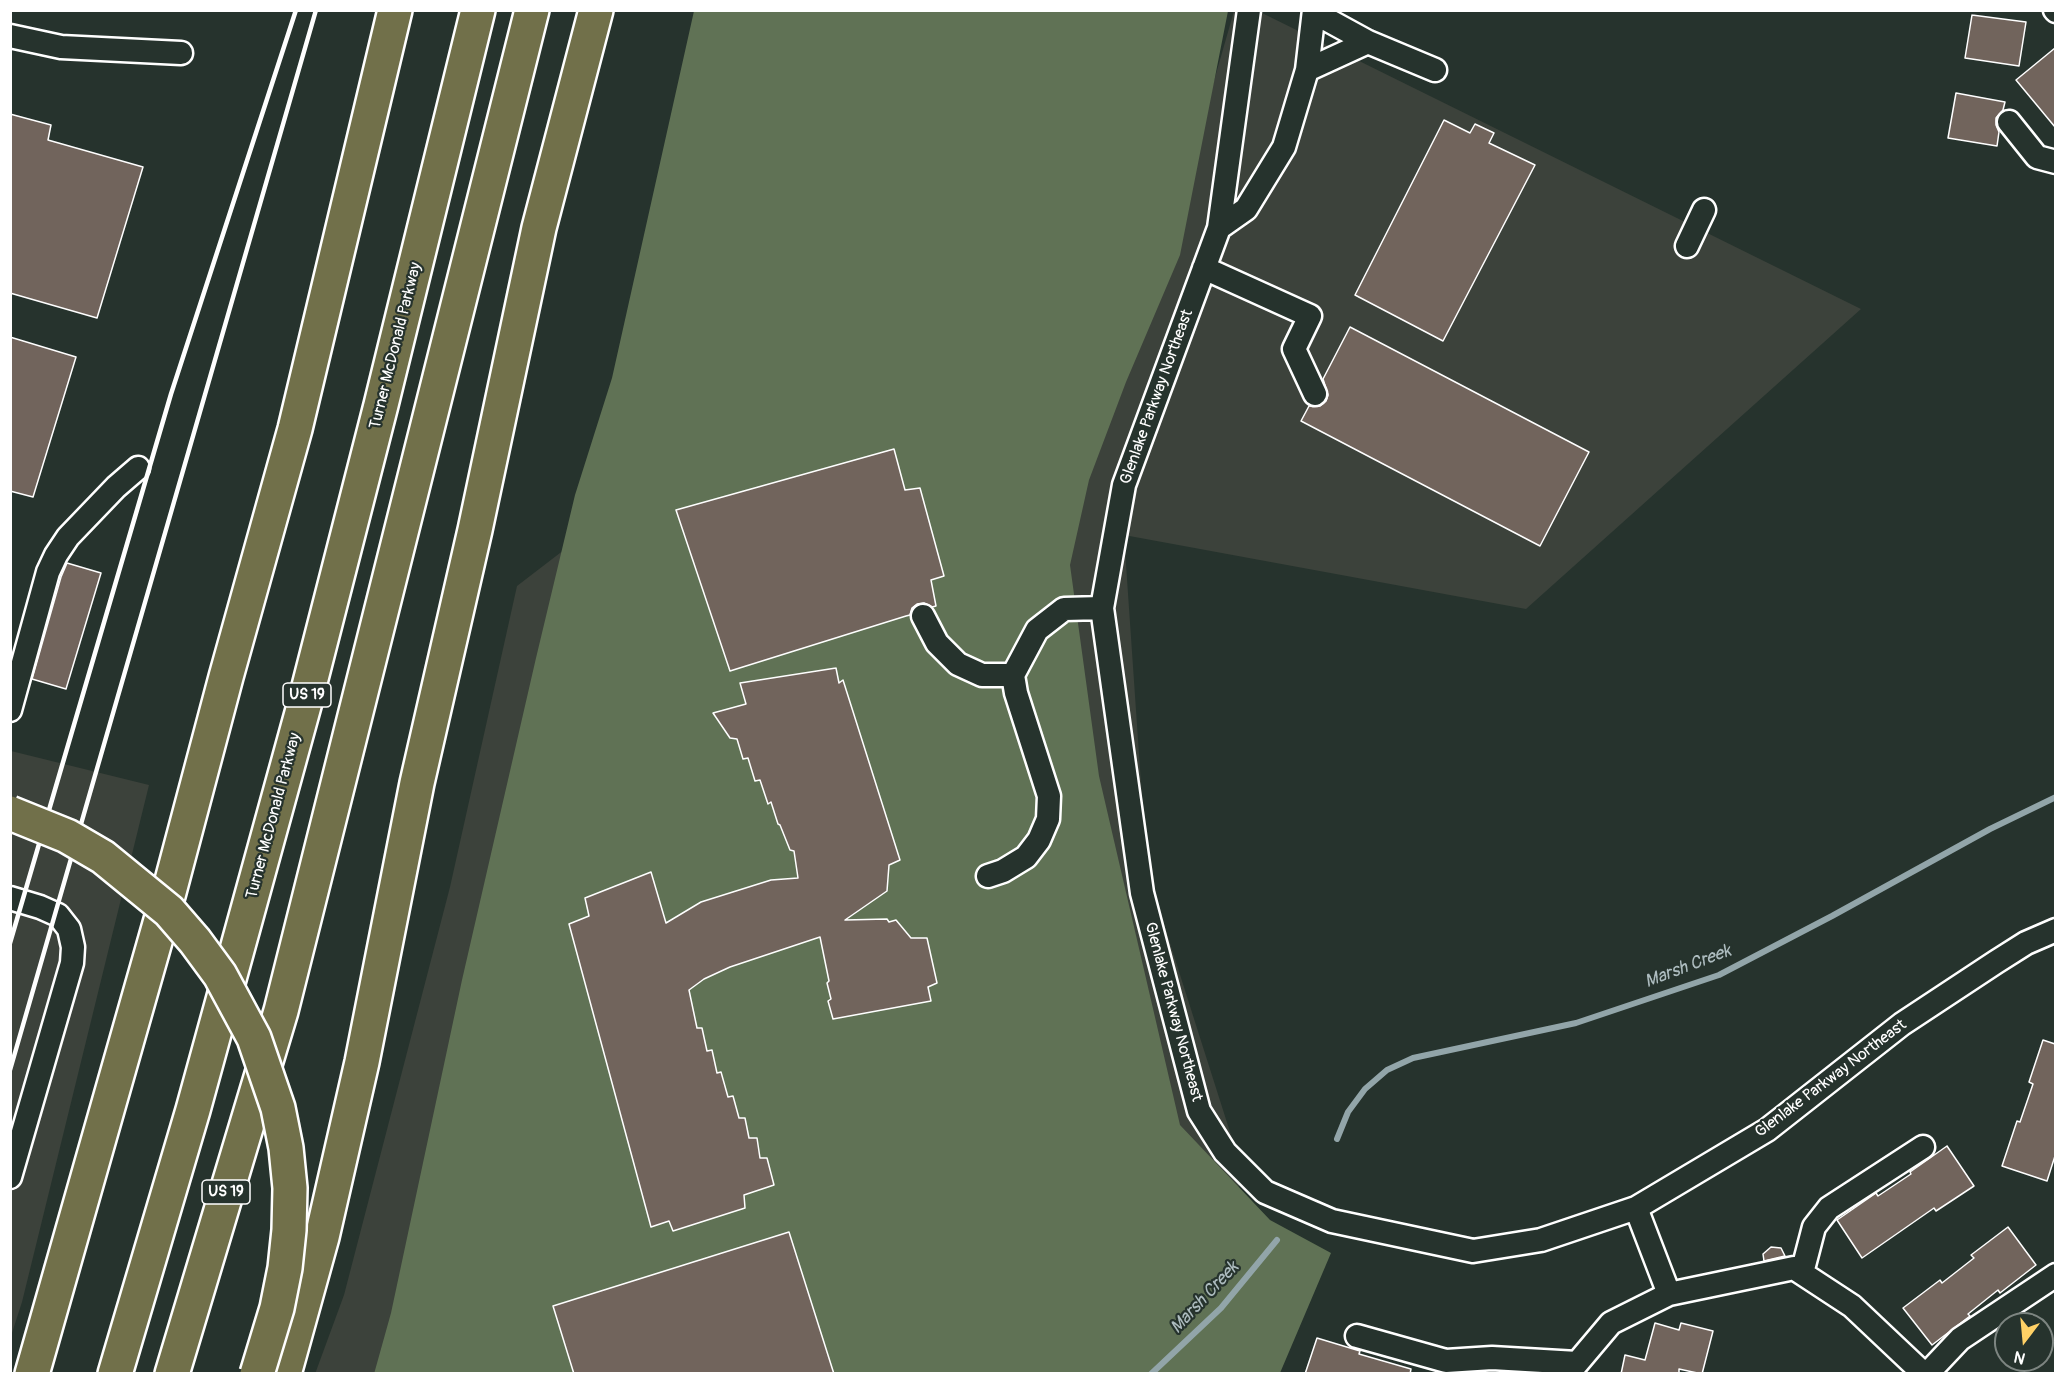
<!DOCTYPE html>
<style>
body{margin:0}
#map{position:relative;width:2066px;height:1384px;overflow:hidden;background:#26332d;font-family:Pangolin,sans-serif}
canvas{display:block}
.frame{position:absolute;inset:0;border:12px solid #fff;pointer-events:none}
.north{position:absolute;left:1994px;top:1312px;width:60px;height:60px;box-sizing:border-box;background:#26332d;border:2px solid #7d8581;border-radius:50%;rotate:196deg;font-size:16px;font-weight:700;line-height:24px;text-align:center;color:#fff}
.north::after{content:'';display:block;margin:auto;width:21px;height:27px;background:#ffd166;clip-path:polygon(50% 0,100% 100%,50% 72%,0 100%)}
</style>
<div id="map">
<canvas width="2066" height="1384"></canvas>
<div class="frame"></div>
<div class="north">N</div>
</div>
<script>
const ctx = document.querySelector('canvas').getContext('2d');
ctx.lineJoin = 'round';
function fill(path, color) {
  ctx.fillStyle = color;
  ctx.fill(path, 'evenodd');
}
function toPath(rows) {
  const path = new Path2D();
  for (const r of rows) {
    path.moveTo(r[0], r[1]);
    for (let i = 2; i < r.length; i += 2) path.lineTo(r[i], r[i + 1]);
  }
  return path;
}
function stroke(path, color, width, dash) {
  ctx.strokeStyle = color;
  ctx.lineWidth = width;
  ctx.lineCap = dash ? 'butt' : 'round';
  ctx.setLineDash(dash || []);
  ctx.stroke(path);
}
function drawText(font, color, halo, rows, align = 'center') {
  ctx.font = font + ' Pangolin,sans-serif';
  ctx.lineWidth = 4.5;
  ctx.setLineDash([]);
  ctx.textBaseline = 'middle';
  ctx.strokeStyle = halo;
  ctx.fillStyle = color;
  for (const [text, x, y, turn = 0] of rows) {
    ctx.save();
    ctx.translate(x, y);
    ctx.rotate((+turn || 0) * Math.PI / 180);
    ctx.textAlign = isNaN(turn) ? turn : align;
    if (halo) ctx.strokeText(text, 0, 0);
    ctx.fillText(text, 0, 0);
    ctx.restore();
  }
}
fill(toPath([
 [1234,11,1258,11,1861,309,1526,609,1124,535,1147,871,1244,1176,1142,1373,315,1374,344,1295,450,887,517,586,586,533,1136,353],
 [11,751,149,785,22,1302,11,1336]
]), '#3c423b');
fill(toPath([
 [694,11,1228,11,1180,255,1126,382,1089,480,1070,565,1099,776,1180,1125,1270,1220,1331,1253,1280,1373,374,1374,391,1313,462,980,536,658,575,495,612,378]
]), '#607255');
stroke(toPath([
 [1337,1139,1348,1112,1365,1089,1387,1070,1413,1058,1576,1023,1719,975,1832,916,1990,829,2056,797],
 [1151,1374,1221,1308,1277,1240]
]), '#92a5a9', 6);
const building = toPath([
 [1972,15,2026,22,2019,66,1965,58,1972,15],
 [2055,48,2055,127,2016,80,2055,48],
 [1956,93,2005,102,2003,110,1996,118,1996,125,1999,132,1997,146,1948,138,1956,93],
 [10,114,51,125,48,140,143,167,97,318,10,293,10,114],
 [1444,120,1470,133,1475,124,1494,133,1489,143,1535,165,1443,341,1355,295,1444,120],
 [1350,327,1589,452,1540,546,1301,421,1309,406,1320,406,1326,401,1328,395,1323,379,1350,327],
 [10,337,76,357,33,497,10,491,10,337],
 [894,449,905,490,920,488,944,576,931,580,936,606,932,607,924,603,917,604,912,608,910,615,906,616,730,671,676,510,894,449],
 [67,563,101,573,66,689,32,679,61,577,67,563],
 [836,668,839,683,843,680,900,860,889,865,887,891,845,920,887,919,889,922,896,920,911,938,927,938,937,983,928,987,931,1001,833,1019,828,1001,831,999,827,983,829,981,820,937,730,967,704,979,689,990,697,1028,702,1028,707,1051,712,1050,717,1073,721,1072,728,1097,733,1096,739,1118,745,1118,749,1138,757,1138,760,1158,767,1158,774,1185,744,1195,745,1208,673,1231,669,1221,651,1227,569,924,589,916,585,898,651,872,666,923,701,902,771,880,798,878,794,851,790,850,780,825,778,824,771,802,768,804,760,780,755,781,748,758,743,759,737,739,730,738,713,713,746,704,740,683,836,668],
 [2043,1040,2055,1044,2055,1156,2047,1181,2002,1166,2017,1121,2020,1122,2033,1084,2029,1082,2043,1040],
 [1947,1146,1974,1186,1936,1211,1934,1208,1862,1258,1837,1220,1876,1193,1878,1196,1911,1174,1910,1172,1947,1146],
 [2008,1227,2036,1265,2000,1293,1998,1290,1968,1314,1970,1316,1932,1345,1903,1308,1940,1280,1942,1283,1974,1258,1971,1255,2008,1227],
 [789,1232,834,1374,574,1374,553,1306,789,1232],
 [1771,1247,1781,1248,1785,1256,1764,1261,1763,1254,1771,1247],
 [1655,1323,1679,1330,1681,1323,1713,1331,1702,1374,1679,1369,1679,1374,1621,1374,1625,1355,1645,1360,1655,1323],
 [1317,1338,1360,1351,1359,1354,1411,1369,1410,1374,1305,1374,1317,1338]
]);
fill(building, '#71645c');
stroke(building, '#fff', 1.5);
const minor = toPath([
 [1249,10,1219,228,1124,485,1102,608,1142,893,1199,1111,1225,1152,1265,1192,1332,1221,1473,1251,1541,1240,1636,1208,1767,1130,1902,1024,1996,962,2026,943,2056,930],
 [2055,10,2056,11],
 [1315,13,1368,42,1435,70],
 [10,36,61,47,181,53],
 [1307,70,1368,42],
 [2009,122,2037,157,2056,162],
 [1219,228,1246,209,1284,147,1307,70,1314,10],
 [1687,246,1704,210],
 [1204,268,1310,316,1294,349,1315,394],
 [923,616,937,643,958,664,982,675,1013,675],
 [10,710,48,572,56,555,68,537,116,487,138,468],
 [988,876,1003,871,1026,857,1039,840,1048,819,1049,796,1016,693,1013,675,1037,630,1064,609,1102,608],
 [10,898,40,907,58,915,69,929,73,947,72,963,10,1177],
 [1636,1208,1669,1294],
 [1802,1273,1814,1227,1829,1208,1923,1147],
 [1357,1336,1446,1361,1492,1358,1577,1363],
 [1568,1374,1611,1323,1669,1294,1794,1268,1852,1306,1924,1374],
 [1927,1374,1960,1339,2056,1275]
]);
const highway = toPath([
 [32,1374,169,892,226,677,295,429,395,10],
 [115,1374,193,1110,305,702,381,405,478,10],
 [172,1374,281,1011,532,10],
 [284,1374,322,1237,362,1062,417,783,475,530,539,228,596,10]
]);
stroke(minor, '#fff', 27);
stroke(highway, '#fff', 38);
stroke(minor, '#26332d', 22);
stroke(highway, '#71704a', 33);
stroke(toPath([
 [10,943,171,394,296,10],
 [10,1070,316,10]
]), '#fff', 4.5);
const highwayBridge = toPath([
 [10,813,67,836,103,857,169,911,195,941,220,975,254,1038,278,1108,286,1148,290,1188,289,1230,285,1268,277,1308,257,1374]
]);
stroke(highwayBridge, '#fff', 38, []);
stroke(highwayBridge, '#71704a', 33);
for (const [x, y, w] of [
 [307,695,48],
 [226,1192,48]
]) {
  const box = new Path2D();
  box.roundRect(x - w / 2, y - 12, w, 24, 4.5);
  ctx.fillStyle = '#26332d';
  ctx.fill(box);
  stroke(box, '#fff', 1.5);
}
drawText('bold 15px', '#fff', null, [
 ["US 19",307,695],
 ["US 19",226,1192]
]);
drawText('16px', '#fff', '#26332d', [
 ["Turner McDonald Parkway",396,346,-76],
 ["Glenlake Parkway Northeast",1157,397,-70],
 ["Turner McDonald Parkway",274,816,-75],
 ["Glenlake Parkway Northeast",1173,1012,75],
 ["Glenlake Parkway Northeast",1831,1079,-37]
]);
drawText('italic 18px', '#adbcbf', '#26332d', [
 ["Marsh Creek",1688,967,-21],
 ["Marsh Creek",1205,1298,-47]
]);
</script>
